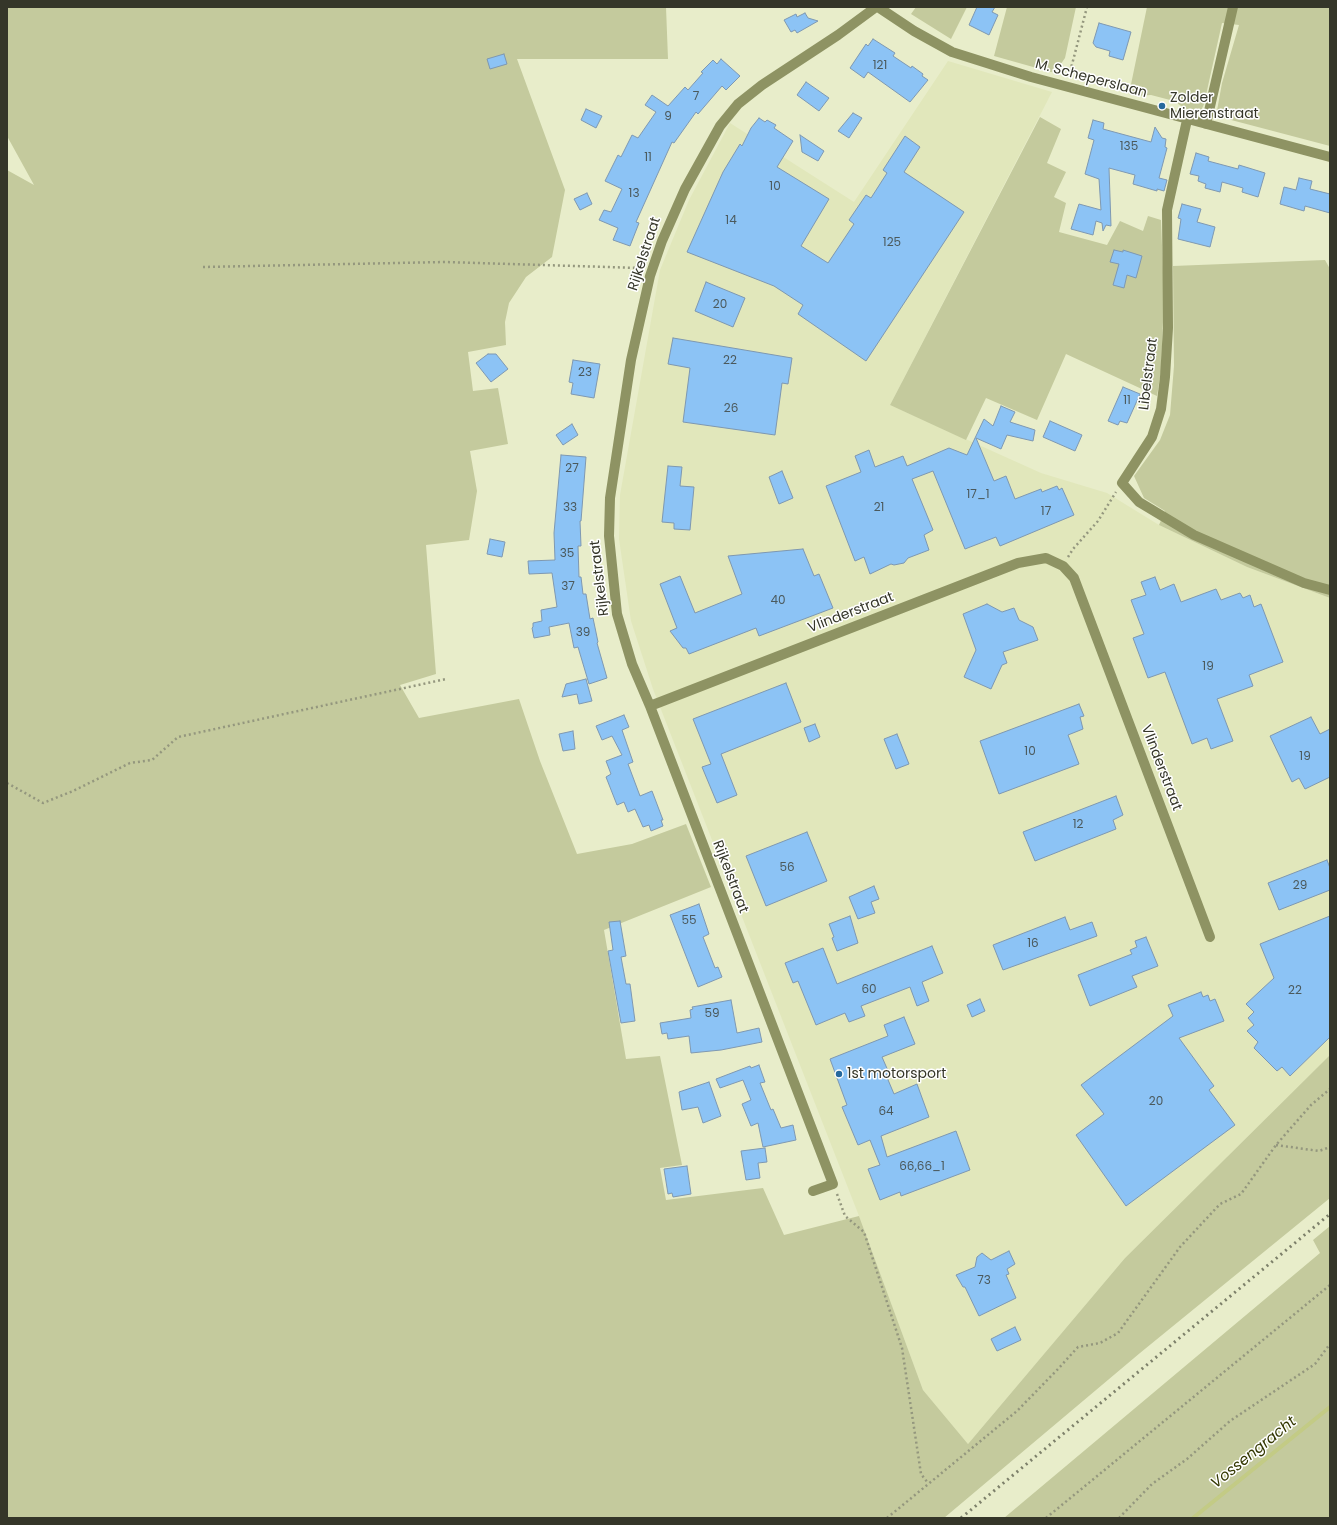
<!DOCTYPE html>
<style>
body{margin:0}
#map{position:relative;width:1337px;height:1525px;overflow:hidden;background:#e8edca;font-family:Poppins,sans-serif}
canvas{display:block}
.frame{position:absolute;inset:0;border:8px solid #353629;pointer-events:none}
</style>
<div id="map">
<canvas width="1337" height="1525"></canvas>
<div class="frame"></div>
</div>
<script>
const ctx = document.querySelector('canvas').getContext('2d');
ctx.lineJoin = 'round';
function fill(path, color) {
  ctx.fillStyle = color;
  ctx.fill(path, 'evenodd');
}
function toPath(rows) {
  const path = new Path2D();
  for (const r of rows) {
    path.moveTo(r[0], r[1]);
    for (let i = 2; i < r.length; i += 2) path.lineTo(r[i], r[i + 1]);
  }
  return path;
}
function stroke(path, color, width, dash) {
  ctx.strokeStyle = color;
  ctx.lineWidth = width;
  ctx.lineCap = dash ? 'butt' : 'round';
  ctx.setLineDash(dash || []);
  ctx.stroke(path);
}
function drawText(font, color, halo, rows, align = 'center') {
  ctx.font = font + ' Poppins,sans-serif';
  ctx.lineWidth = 3;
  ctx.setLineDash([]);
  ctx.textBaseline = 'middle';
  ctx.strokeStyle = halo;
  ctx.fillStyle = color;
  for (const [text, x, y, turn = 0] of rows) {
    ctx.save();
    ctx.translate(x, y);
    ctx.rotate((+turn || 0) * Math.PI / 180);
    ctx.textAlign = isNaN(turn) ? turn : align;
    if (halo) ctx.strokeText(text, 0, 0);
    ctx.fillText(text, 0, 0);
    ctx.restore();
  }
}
fill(toPath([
 [948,61,1052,92,890,405,1041,473,1107,493,1159,525,1247,567,1330,598,1330,1055,1125,1258,968,1444,923,1390,859,1216,653,689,631,621,619,539,620,495,660,270,689,200,730,123,854,202]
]), '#e1e7bb');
fill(toPath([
 [7,7,666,7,668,59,517,59,565,190,552,257,526,277,509,303,505,322,506,345,468,352,473,391,498,388,508,444,470,451,477,491,469,540,426,545,436,674,400,685,419,718,519,699,540,761,577,854,632,844,686,824,711,887,604,930,626,1059,660,1056,682,1165,660,1168,666,1200,763,1188,784,1235,859,1216,923,1390,968,1444,1125,1258,1330,1055,1330,1198,1140,1353,944,1518,7,1518,7,170,34,185,7,136],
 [916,7,967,7,951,39,911,14],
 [1007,7,1076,7,1065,58,1056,71,1051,72,994,56],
 [1147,7,1330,7,1330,146,1216,116,1222,83,1239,25,1222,23,1204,104,1200,113,1184,108,1174,101,1151,95,1137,96,1129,94],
 [1040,117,1061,129,1047,163,1066,172,1054,197,1066,203,1059,232,1107,245,1120,221,1143,231,1148,216,1161,220,1164,298,1161,371,1157,396,1066,354,1037,420,986,398,966,440,890,405],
 [1325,260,1330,269,1330,598,1247,567,1159,525,1165,511,1144,498,1134,476,1160,440,1170,415,1174,366,1173,266],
 [1330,1226,1330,1518,1004,1518,1320,1253,1313,1240]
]), '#c4ca9d');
stroke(toPath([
 [1193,1518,1330,1407]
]), '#c3cb85', 4);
const building = toPath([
 [977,7,995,7,992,12,998,15,989,35,969,25,977,7],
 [805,13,808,18,818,21,797,33,795,30,791,32,784,20,796,14,797,17,805,13],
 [1099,23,1131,32,1123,60,1109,56,1110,51,1096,47,1093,43,1099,23],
 [873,39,895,53,893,56,911,68,912,66,923,74,922,76,928,80,910,102,868,72,864,78,850,68,866,44,868,46,873,39],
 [504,54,507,64,490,69,487,59,504,54],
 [721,59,740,76,726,90,722,86,698,114,696,112,674,143,672,142,636,222,639,223,630,246,613,240,618,228,599,220,604,210,611,212,622,189,605,181,618,155,621,157,632,135,638,138,656,112,645,105,652,95,668,106,685,87,688,90,703,73,701,72,713,60,717,64,721,59],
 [806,82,829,98,819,111,797,95,806,82],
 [586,109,602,116,596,128,581,120,586,109],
 [853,113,862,118,849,138,838,131,853,113],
 [759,118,765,122,767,120,776,125,774,128,793,141,777,167,829,199,801,246,828,263,854,224,849,220,866,195,871,198,887,173,883,170,905,136,920,147,904,172,964,212,866,361,798,314,803,305,774,286,687,252,723,172,740,144,742,146,751,128,759,118],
 [1093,120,1104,123,1103,129,1151,142,1155,127,1162,138,1166,139,1165,147,1167,148,1159,178,1167,180,1164,191,1157,189,1157,191,1133,184,1135,175,1109,168,1111,226,1106,225,1103,231,1102,223,1096,221,1093,235,1071,229,1079,204,1101,210,1099,179,1085,174,1094,140,1088,138,1093,120],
 [800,135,824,151,818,161,802,152,800,135],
 [1196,153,1209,157,1208,161,1238,169,1239,165,1265,173,1258,197,1242,192,1243,188,1222,182,1220,192,1205,188,1206,184,1198,181,1199,176,1190,174,1196,153],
 [1299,178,1312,181,1310,189,1330,194,1330,213,1305,206,1304,211,1280,204,1284,187,1296,190,1299,178],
 [587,193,592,204,580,210,574,199,587,193],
 [1182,204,1201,209,1197,222,1215,227,1210,247,1178,239,1181,219,1178,218,1182,204],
 [1114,250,1123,252,1123,250,1142,256,1136,278,1127,275,1124,288,1113,285,1119,264,1110,262,1114,250],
 [706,282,745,298,733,327,695,311,706,282],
 [673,338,792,358,788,384,782,383,775,435,683,422,690,368,668,364,673,338],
 [488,354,496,354,508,369,491,382,476,363,488,354],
 [573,360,600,364,594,398,571,394,573,383,569,382,573,360],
 [1123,387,1140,394,1127,423,1120,421,1118,425,1108,421,1123,387],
 [1001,406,1015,412,1010,422,1035,430,1033,441,1007,435,1001,449,976,438,994,481,1006,476,1015,499,1041,489,1042,492,1057,486,1059,490,1062,488,1074,515,1000,546,996,537,965,549,933,471,912,479,933,530,924,535,929,550,908,558,904,563,894,565,891,564,870,574,864,557,855,561,826,486,861,472,855,456,869,450,875,467,903,456,907,466,949,448,967,455,984,419,993,426,1001,406],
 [1050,421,1082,435,1075,451,1043,437,1050,421],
 [572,424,578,435,563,445,556,435,572,424],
 [561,455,586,457,581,521,580,521,581,546,578,546,579,577,581,577,583,594,586,594,590,619,593,618,598,642,597,643,607,678,589,684,578,647,574,648,569,623,549,627,550,635,534,638,532,628,533,627,533,623,542,621,541,610,557,607,552,573,529,574,528,561,555,560,554,533,561,455],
 [668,466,682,467,680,486,694,487,690,530,674,529,674,523,662,522,668,466],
 [782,471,793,498,779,504,769,477,782,471],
 [490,539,505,542,502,557,487,554,490,539],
 [803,549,814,576,819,574,833,608,759,636,756,628,689,654,686,648,683,648,670,631,677,628,660,584,680,576,695,613,742,594,728,556,803,549],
 [1155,577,1160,590,1174,584,1181,602,1216,589,1221,600,1240,593,1243,598,1250,595,1254,607,1261,604,1283,662,1249,675,1253,686,1217,699,1233,741,1211,749,1207,738,1192,744,1165,672,1148,678,1133,638,1144,634,1131,600,1146,595,1141,582,1155,577],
 [987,604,1002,612,1014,608,1019,620,1033,627,1038,640,1003,652,1007,663,1002,665,991,689,964,677,976,650,963,614,987,604],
 [586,679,592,701,579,704,577,694,562,697,566,684,586,679],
 [786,683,801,722,721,754,737,795,717,803,702,767,711,764,693,719,786,683],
 [1079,704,1084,716,1080,717,1083,729,1068,735,1079,764,999,794,980,741,1079,704],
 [624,715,629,727,622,730,633,762,628,764,640,796,652,791,663,820,661,820,663,826,651,831,649,825,643,827,635,809,628,812,624,802,617,805,606,777,611,774,606,761,622,755,612,736,602,740,596,726,624,715],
 [1311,717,1320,734,1330,729,1330,777,1305,789,1299,778,1292,782,1270,736,1311,717],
 [815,724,820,737,809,742,804,728,815,724],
 [573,731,575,749,563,751,559,734,573,731],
 [897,734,909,764,896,769,884,739,897,734],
 [1116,796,1123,815,1113,820,1116,829,1035,861,1023,832,1116,796],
 [807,832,827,881,766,906,746,856,807,832],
 [1327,860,1330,868,1330,890,1279,910,1268,883,1327,860],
 [874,886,879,899,871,902,875,913,858,919,849,897,874,886],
 [699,904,709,934,703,937,715,968,718,967,722,977,698,987,670,915,699,904],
 [850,916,858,943,837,951,832,938,834,937,829,924,850,916],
 [1330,916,1330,1037,1290,1076,1282,1067,1277,1071,1254,1048,1258,1042,1247,1031,1254,1025,1248,1018,1254,1012,1246,1004,1274,978,1260,944,1330,916],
 [1065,917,1070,930,1092,922,1097,936,1003,970,993,945,1065,917],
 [620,921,626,956,621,957,626,984,630,984,635,1021,621,1023,608,951,613,950,609,922,620,921],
 [1146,937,1158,966,1132,976,1137,987,1090,1006,1078,975,1132,954,1130,950,1137,947,1135,941,1146,937],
 [932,946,943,973,922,982,929,1001,917,1006,910,987,861,1006,865,1016,849,1022,845,1013,816,1025,798,981,793,983,785,963,823,948,837,984,932,946],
 [1201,992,1203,997,1208,995,1210,1001,1215,999,1224,1021,1179,1038,1214,1086,1209,1090,1235,1125,1126,1206,1076,1135,1104,1114,1081,1085,1173,1016,1168,1005,1201,992],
 [980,999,985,1011,972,1017,967,1005,980,999],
 [731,1000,737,1033,759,1028,762,1042,721,1050,691,1053,689,1036,668,1039,667,1033,662,1034,660,1023,691,1018,690,1010,693,1009,692,1007,731,1000],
 [904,1017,915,1044,882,1057,889,1073,886,1075,894,1094,917,1084,929,1117,881,1136,887,1157,956,1131,970,1170,901,1196,900,1192,880,1200,868,1169,880,1165,870,1140,858,1145,842,1107,847,1105,830,1059,888,1036,884,1025,904,1017],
 [759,1065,765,1082,760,1083,771,1110,773,1109,781,1128,793,1125,796,1140,763,1147,758,1123,751,1126,742,1104,751,1100,743,1080,720,1088,716,1079,750,1066,751,1068,759,1065],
 [709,1082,721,1116,703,1123,698,1107,682,1110,679,1092,709,1082],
 [765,1148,767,1162,758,1163,760,1178,746,1180,741,1151,765,1148],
 [687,1166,691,1194,673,1197,672,1193,668,1194,664,1169,687,1166],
 [1009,1251,1015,1264,1007,1269,1009,1274,1006,1275,1016,1298,979,1316,965,1287,963,1287,956,1275,975,1267,977,1257,982,1253,991,1260,1009,1251],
 [1015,1327,1021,1340,997,1351,991,1339,1015,1327]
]);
fill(building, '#8cc3f5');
stroke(building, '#7e98b1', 1);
stroke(toPath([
 [1069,76,1087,7],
 [203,267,445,262,640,268],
 [1068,557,1073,549,1098,521,1116,492],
 [7,783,43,803,73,791,130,763,152,760,178,737,446,679],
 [1276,1145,1319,1151,1330,1147],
 [837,1194,845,1216,864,1232,902,1348,921,1474,928,1483],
 [887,1518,1017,1411,1058,1369,1078,1347,1100,1343,1118,1333,1180,1247,1220,1204,1241,1194,1276,1145,1311,1105,1330,1089],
 [1046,1518,1330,1285],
 [1119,1518,1152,1484,1187,1459,1230,1421,1315,1364,1330,1344]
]), '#94977e', 2.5, [2, 3]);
stroke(toPath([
 [878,7,914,31,952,52,1031,77,1330,157],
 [1187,120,1167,210,1168,328,1165,377,1161,409,1152,437,1122,483,1139,502,1194,535,1304,583,1330,590],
 [1206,124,1233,7],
 [650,706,1018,563,1046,558,1063,566,1074,578,1210,937],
 [813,1191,833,1184,650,706,632,664,617,614,609,536,610,498,631,360,650,276,662,241,685,189,720,126,738,104,762,85,838,35,876,7]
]), '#8e9363', 10);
stroke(toPath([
 [961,1518,1330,1214]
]), '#7d806a', 3, [2, 4]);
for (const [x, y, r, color] of [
 [1162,106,4,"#25689d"],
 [839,1074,4,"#25689d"]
]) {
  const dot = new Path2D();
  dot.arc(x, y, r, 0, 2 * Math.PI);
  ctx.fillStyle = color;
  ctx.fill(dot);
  stroke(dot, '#fff', 1.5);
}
drawText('12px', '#4b595c', null, [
 ["121",880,66],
 ["7",696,97],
 ["9",668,117],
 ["135",1129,147],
 ["11",648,158],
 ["10",775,187],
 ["13",634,194],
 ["14",731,221],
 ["125",892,243],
 ["20",720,305],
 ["22",730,361],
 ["23",585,373],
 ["11",1127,401],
 ["26",731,409],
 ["27",572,469],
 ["17_1",978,495],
 ["33",570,508],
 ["21",879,508],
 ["17",1046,512],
 ["35",567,554],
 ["37",568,587],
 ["40",778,601],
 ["39",583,633],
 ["19",1208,667],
 ["10",1030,752],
 ["19",1305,757],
 ["12",1078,825],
 ["56",787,868],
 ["29",1300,886],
 ["55",689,921],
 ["16",1033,944],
 ["60",869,990],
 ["22",1295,991],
 ["59",712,1014],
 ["20",1156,1102],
 ["64",886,1112],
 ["66,66_1",922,1167],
 ["73",984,1281]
]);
drawText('14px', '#353629', '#fff', [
 ["M. Scheperslaan",1091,79,15],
 ["Rijkelstraat",645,254,-72],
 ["Libelstraat",1149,374,-83],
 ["Rijkelstraat",600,578,-97],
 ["Vlinderstraat",851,613,-21],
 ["Vlinderstraat",1161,768,69],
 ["Rijkelstraat",730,877,69]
]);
drawText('14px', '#353629', '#fff', [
 ["Zolder",1170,98],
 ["Mierenstraat",1170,114],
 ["1st motorsport",847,1074]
], 'left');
drawText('italic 15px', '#333700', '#fff', [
 ["Vossengracht",1254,1453,-39]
]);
</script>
